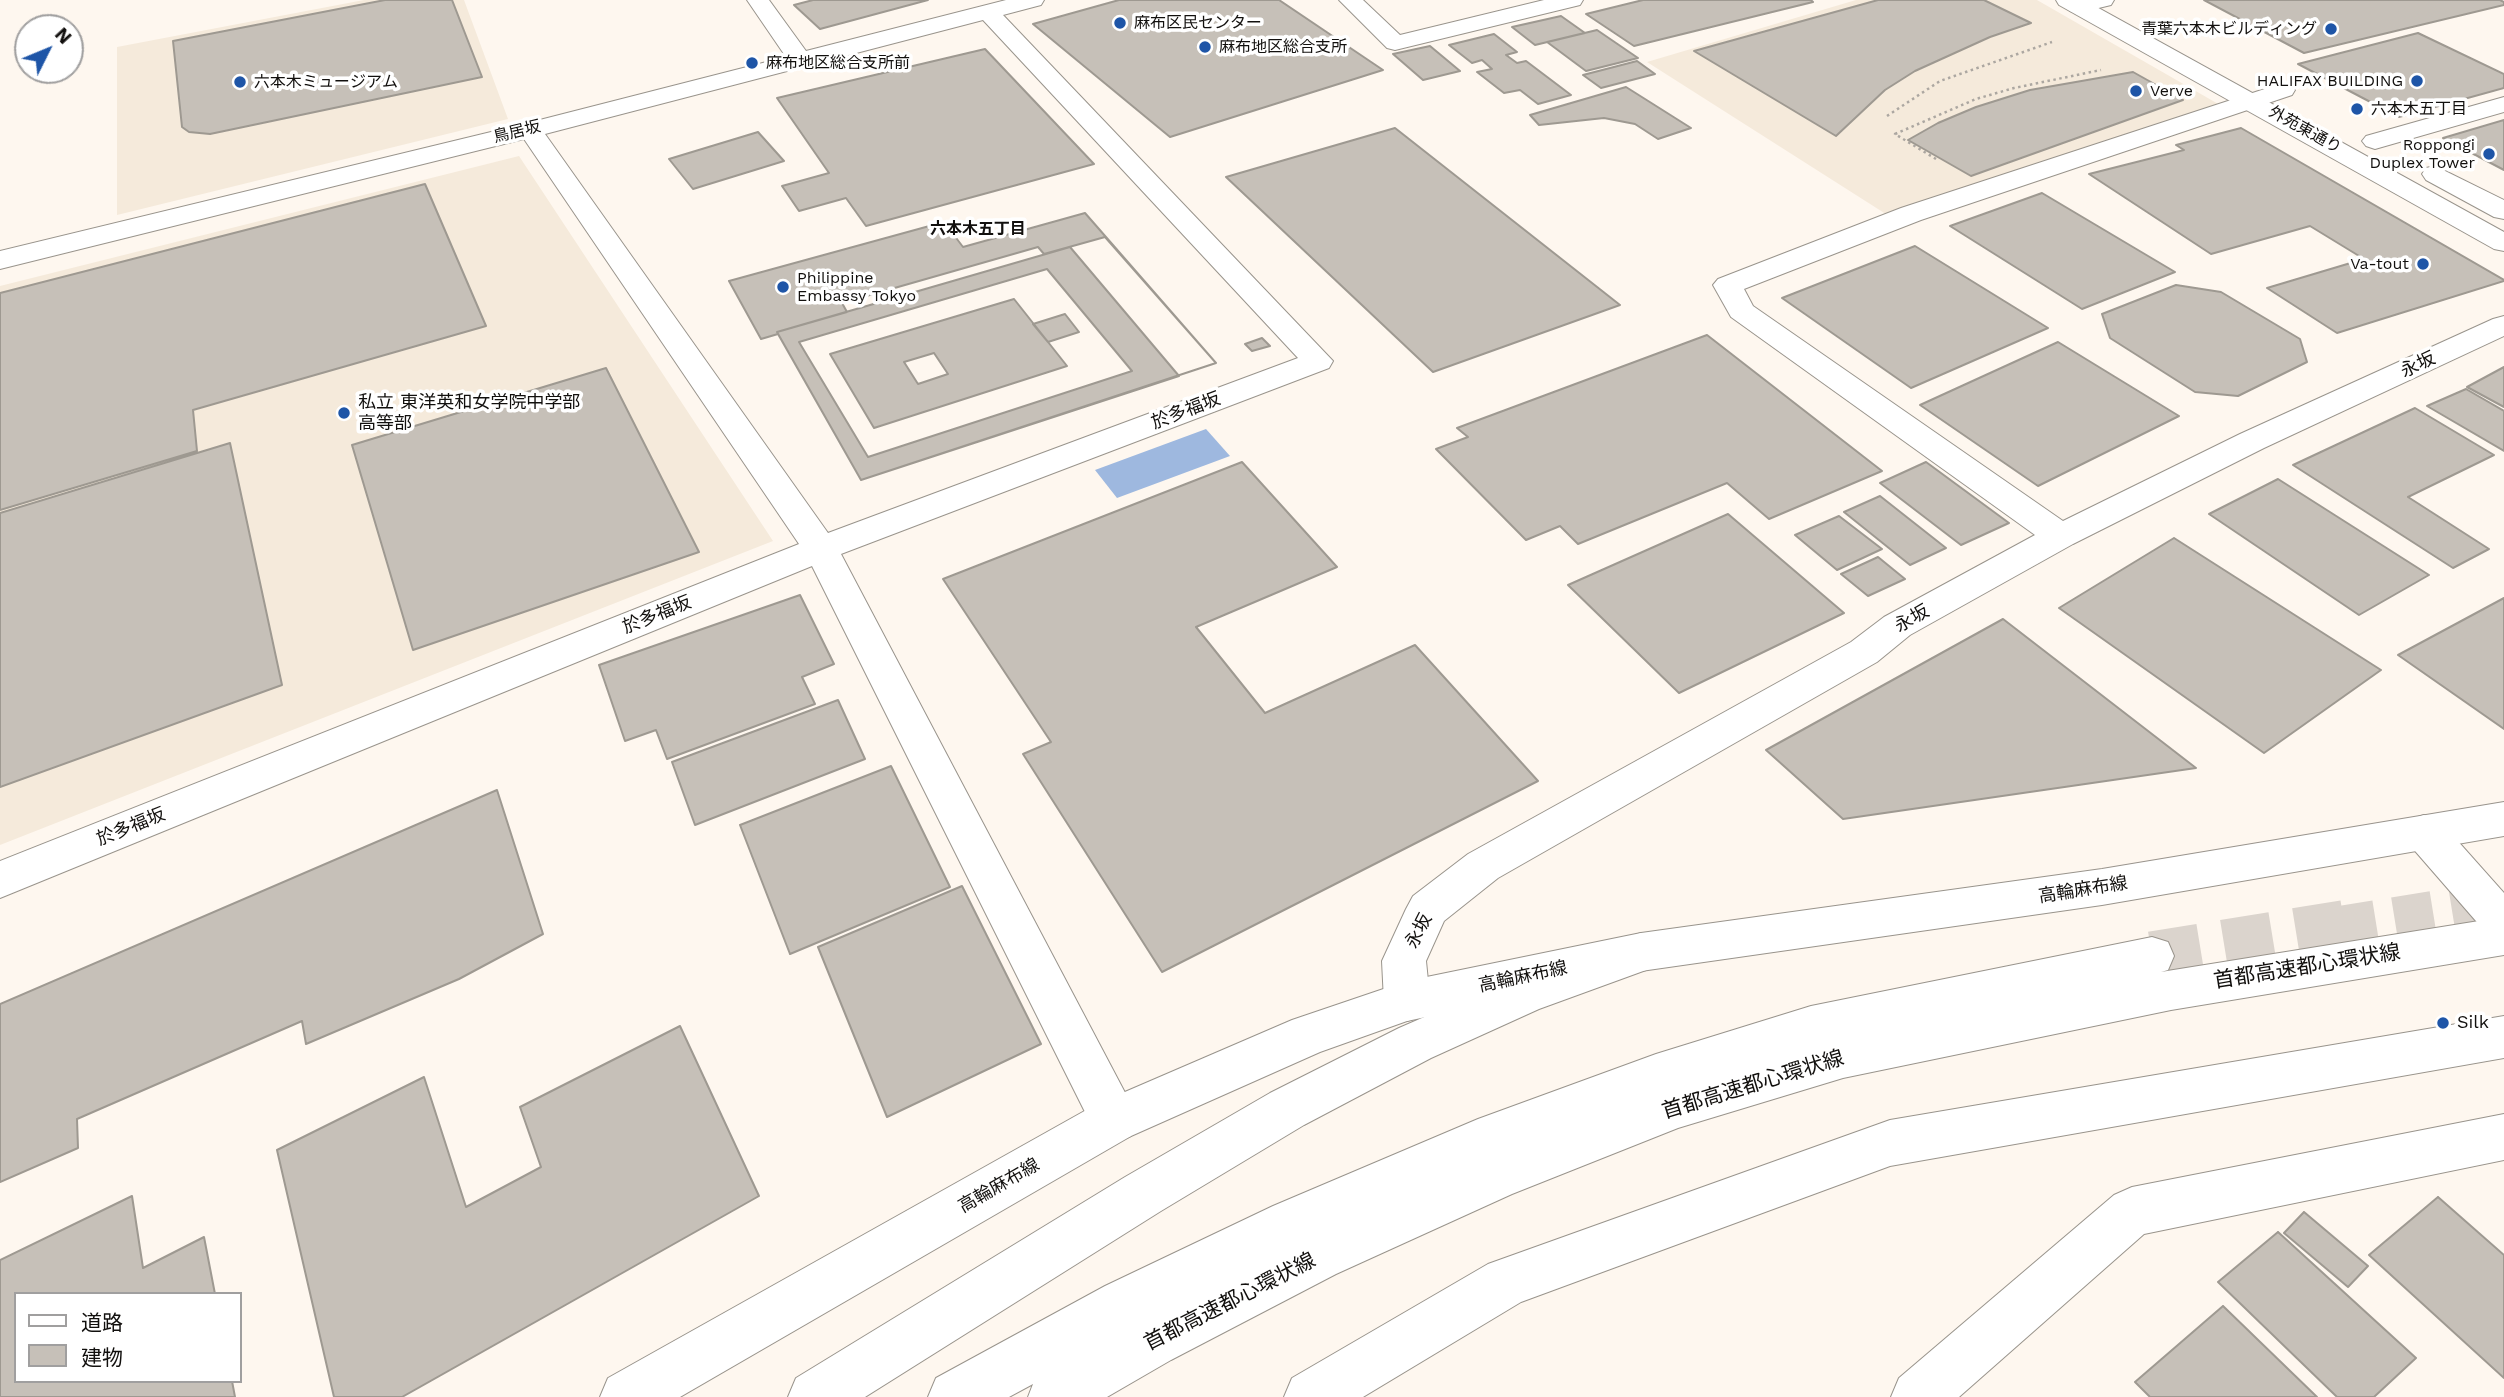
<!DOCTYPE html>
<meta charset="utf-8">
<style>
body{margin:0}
#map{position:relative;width:2504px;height:1397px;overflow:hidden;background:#fef7ef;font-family:"Work Sans","Noto Sans JP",sans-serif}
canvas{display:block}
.legend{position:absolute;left:14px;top:1292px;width:228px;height:91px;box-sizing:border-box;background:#fff;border:2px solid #a09f9f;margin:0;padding:9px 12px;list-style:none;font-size:21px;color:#12100e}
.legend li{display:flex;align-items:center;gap:14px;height:35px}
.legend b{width:35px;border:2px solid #a09f9f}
.north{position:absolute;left:14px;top:14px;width:70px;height:70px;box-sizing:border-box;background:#fff;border:2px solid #a09f9f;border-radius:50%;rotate:47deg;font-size:19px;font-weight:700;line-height:28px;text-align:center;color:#12100e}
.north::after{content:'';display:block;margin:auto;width:24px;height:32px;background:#1e55a7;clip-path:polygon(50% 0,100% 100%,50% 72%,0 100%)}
</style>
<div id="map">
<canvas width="2504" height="1397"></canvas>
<ul class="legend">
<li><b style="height:9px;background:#fff"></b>道路</li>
<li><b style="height:19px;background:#c6c0b8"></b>建物</li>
</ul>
<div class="north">N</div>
</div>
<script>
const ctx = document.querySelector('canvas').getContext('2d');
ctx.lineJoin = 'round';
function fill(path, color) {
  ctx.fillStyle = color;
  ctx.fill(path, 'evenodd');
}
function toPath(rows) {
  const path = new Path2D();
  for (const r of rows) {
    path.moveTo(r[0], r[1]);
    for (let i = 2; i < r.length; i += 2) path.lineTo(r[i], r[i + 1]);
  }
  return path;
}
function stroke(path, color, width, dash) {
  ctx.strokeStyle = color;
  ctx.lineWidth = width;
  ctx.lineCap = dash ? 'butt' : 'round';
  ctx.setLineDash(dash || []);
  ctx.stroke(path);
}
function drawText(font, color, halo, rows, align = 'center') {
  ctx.font = font + ' "Work Sans","Noto Sans JP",sans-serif';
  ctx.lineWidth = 7;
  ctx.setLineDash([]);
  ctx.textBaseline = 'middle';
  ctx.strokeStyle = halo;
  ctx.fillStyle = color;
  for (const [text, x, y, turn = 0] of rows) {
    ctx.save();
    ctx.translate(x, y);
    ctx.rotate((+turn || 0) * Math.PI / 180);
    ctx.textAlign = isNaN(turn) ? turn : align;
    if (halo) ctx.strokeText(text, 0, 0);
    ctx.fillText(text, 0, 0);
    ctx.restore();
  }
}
fill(toPath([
 [364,0,464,0,508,119,117,215,117,47],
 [1856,0,2037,0,2220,105,2105,141,1889,216,1647,62],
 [519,156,773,541,0,845,0,286]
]), '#f5eadb');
fill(toPath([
 [1206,429,1230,456,1117,498,1095,470]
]), '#9eb8df');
const building = toPath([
 [385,0,452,0,482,77,210,134,189,132,182,127,173,41,385,0],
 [813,0,928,0,820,29,794,5,813,0],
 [1119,0,1279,0,1383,70,1170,137,1033,24,1119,0],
 [1643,0,1811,0,1813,2,1634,46,1586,14,1643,0],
 [1878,0,1984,0,2031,23,1990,37,1915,71,1885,90,1836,136,1694,51,1878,0],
 [2204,0,2500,0,2504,2,2504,5,2304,53,2204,0],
 [1561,16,1585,33,1535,45,1512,27,1561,16],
 [1597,30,1638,58,1586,71,1547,42,1597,30],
 [2418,33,2504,74,2504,88,2399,117,2298,64,2418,33],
 [1494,34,1517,52,1506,55,1517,63,1526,61,1571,95,1538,104,1520,90,1504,93,1477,72,1492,69,1482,60,1472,63,1449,45,1494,34],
 [1430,46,1460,71,1423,80,1393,54,1430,46],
 [985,49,1094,164,866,226,846,198,799,211,782,186,829,173,777,98,985,49],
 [1637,61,1655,74,1601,88,1583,75,1637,61],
 [2133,72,2183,100,1971,176,1908,140,1938,123,1976,107,2030,90,2133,72],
 [1626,87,1691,128,1658,139,1635,124,1604,118,1539,125,1530,115,1626,87],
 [2504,120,2504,170,2443,138,2504,120],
 [1395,128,1620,305,1433,372,1226,177,1395,128],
 [2241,128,2504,280,2504,281,2337,333,2267,288,2364,259,2310,226,2211,254,2089,174,2184,150,2176,145,2241,128],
 [758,132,784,161,693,189,669,159,758,132],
 [425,184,486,326,193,410,197,451,0,510,0,293,425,184],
 [2042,193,2175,272,2082,309,1950,226,2042,193],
 [1085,213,1216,363,861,480,778,334,761,339,729,281,944,222,963,247,1085,213],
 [1105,237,1216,363,861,480,777,332,847,312,842,303,1038,247,1044,254,1105,237],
 [1915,246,2048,328,1911,388,1782,298,1915,246],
 [1070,247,1179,376,861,480,777,332,1070,247],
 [1047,269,1132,371,868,457,799,342,1047,269],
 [1065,314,1079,332,1048,342,1033,324,1065,314],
 [2176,285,2221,292,2300,339,2307,362,2238,396,2195,392,2110,338,2102,314,2176,285],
 [1014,299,1067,366,874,428,830,354,1014,299],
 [934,353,948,374,918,384,904,362,934,353],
 [1707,335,1882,471,1769,519,1727,483,1578,544,1560,526,1526,540,1436,449,1468,437,1457,428,1707,335],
 [1262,338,1270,346,1252,351,1245,344,1262,338],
 [2058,342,2179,416,2038,486,1920,405,2058,342],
 [2504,367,2504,407,2467,387,2504,367],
 [606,368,699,552,413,650,352,445,606,368],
 [2466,389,2504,411,2504,451,2427,406,2466,389],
 [2415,408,2494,455,2408,497,2489,549,2453,568,2293,465,2415,408],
 [230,443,282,685,0,787,0,513,230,443],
 [1242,462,1337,567,1196,627,1265,713,1415,645,1538,781,1162,972,1023,754,1051,742,943,579,1242,462],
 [1926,462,2009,523,1961,545,1880,483,1926,462],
 [2278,479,2429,575,2359,615,2209,514,2278,479],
 [1880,496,1946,548,1910,565,1844,512,1880,496],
 [1728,514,1844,613,1679,693,1568,585,1728,514],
 [1839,516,1882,549,1837,570,1795,535,1839,516],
 [2174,538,2381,670,2264,753,2059,608,2174,538],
 [1878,557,1905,579,1868,596,1841,574,1878,557],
 [800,595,834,664,802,677,815,704,667,759,656,730,625,741,599,665,800,595],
 [2504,598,2504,729,2398,655,2504,598],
 [2003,619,2196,768,1843,819,1766,750,2003,619],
 [838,700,865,759,695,825,672,762,838,700],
 [891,766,950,887,790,954,740,825,891,766],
 [497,790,543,934,459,979,306,1044,302,1021,77,1119,78,1148,0,1182,0,1004,497,790],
 [962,886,1041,1044,887,1117,818,947,962,886],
 [680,1026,759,1196,402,1397,334,1397,277,1150,424,1077,466,1207,541,1167,520,1107,680,1026],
 [132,1196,143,1268,204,1237,215,1294,16,1294,16,1381,232,1381,235,1397,0,1397,0,1260,132,1196],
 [2438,1197,2504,1255,2504,1378,2369,1255,2438,1197],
 [2304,1212,2368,1266,2348,1287,2284,1233,2304,1212],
 [2278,1232,2416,1358,2374,1397,2337,1397,2218,1282,2278,1232],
 [2223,1306,2317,1397,2150,1397,2135,1382,2223,1306]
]);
fill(building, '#c6c0b8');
stroke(building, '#9e9991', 2);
stroke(toPath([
 [2337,926,2504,899]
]), '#dbd4cd', 39, [39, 19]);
stroke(toPath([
 [2152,956,2348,924]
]), '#dbd4cd', 49, [49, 24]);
const minor = toPath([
 [747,0,769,0,806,51,1006,0,1044,0,1041,5,1003,15,1333,361,1329,368,841,554,1131,1104,1138,1120,1131,1136,1114,1143,1097,1136,812,566,0,898,0,861,799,544,524,139,0,269,0,251,524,124,786,57,747,0],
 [983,20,1298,358,828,533,545,134,983,20],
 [1339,0,1363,0,1400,35,1544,0,1583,0,1580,5,1395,50,1387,48,1339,0],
 [2075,0,2114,0,2111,5,2078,13,2070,11,2067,6,2075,0],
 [2283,83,2292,85,2295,90,2292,95,1921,220,1744,289,1753,306,2063,521,2240,434,2493,319,2504,316,2504,336,2264,448,2073,544,1910,635,1877,662,1498,878,1444,921,1426,961,1430,1001,1423,1015,1407,1021,1391,1015,1384,1001,1382,961,1406,909,1413,896,1468,854,1851,642,1884,617,2035,535,1731,317,1713,285,1718,279,1901,208,2283,83],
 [2504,97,2504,112,2375,149,2366,146,2362,141,2366,136,2504,97],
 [2424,815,2439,820,2504,893,2504,942,2489,936,2409,844,2403,832,2409,820,2424,815],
 [2504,1114,2504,1160,2144,1234,1959,1397,1891,1397,1899,1378,2114,1195,2132,1187,2504,1114]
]);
const major = toPath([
 [2056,0,2084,0,2504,232,2504,251,2494,249,2059,5,2056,0],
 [2435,166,2504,200,2504,219,2494,217,2426,180,2422,174,2426,168,2435,166],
 [2504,802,2504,836,2102,905,1641,971,1407,1021,1320,1052,1131,1136,680,1397,600,1397,608,1378,1097,1104,1292,1020,1407,981,1641,933,2102,869,2504,802],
 [2504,1016,2504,1058,1890,1166,1521,1302,1363,1397,1284,1397,1292,1378,1488,1264,1890,1120,2504,1016]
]);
const highway = toPath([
 [2504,917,2504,955,2171,1010,1843,1078,1678,1128,1512,1194,1336,1274,1171,1360,1107,1397,1028,1397,1033,1384,1009,1397,928,1397,936,1378,1105,1286,1273,1206,1478,1119,1656,1054,1811,1006,2152,937,2168,942,2174,956,2168,970,2161,972,2504,917],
 [1641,933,1657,938,1663,952,1657,966,1539,1009,1431,1058,1304,1125,1161,1211,865,1397,788,1397,796,1378,1125,1177,1270,1093,1399,1028,1507,981,1641,933]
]);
stroke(minor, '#99948c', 2);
stroke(major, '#99948c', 2);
stroke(highway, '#99948c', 2);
stroke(toPath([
 [1887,116,1940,81,2052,42],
 [1936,159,1895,134,1976,99,2014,88,2101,70]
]), '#aca7a1', 2.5, [2.5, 3.5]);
fill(minor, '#fff');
fill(major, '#fff');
fill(highway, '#fff');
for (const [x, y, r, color] of [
 [1120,23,7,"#1e55a7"],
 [2331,29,7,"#1e55a7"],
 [1205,47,7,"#1e55a7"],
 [752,63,7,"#1e55a7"],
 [2417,81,7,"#1e55a7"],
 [240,82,7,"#1e55a7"],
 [2136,91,7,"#1e55a7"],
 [2357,109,7,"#1e55a7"],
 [2489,154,7,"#1e55a7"],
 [2423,264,7,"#1e55a7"],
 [783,287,7,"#1e55a7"],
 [344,413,7,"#1e55a7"],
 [2443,1023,7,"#1e55a7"]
]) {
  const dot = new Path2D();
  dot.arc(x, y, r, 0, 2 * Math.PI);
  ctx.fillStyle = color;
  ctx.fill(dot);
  stroke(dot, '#fff', 2.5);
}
drawText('16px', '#12100e', '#fff', [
 ["麻布区民センター",1134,23],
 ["青葉六本木ビルディング",2317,29,"right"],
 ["麻布地区総合支所",1219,47],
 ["麻布地区総合支所前",766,63],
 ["HALIFAX BUILDING",2403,81,"right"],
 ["六本木ミュージアム",254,82],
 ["Verve",2150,91],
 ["六本木五丁目",2371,109],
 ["Roppongi",2475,145,"right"],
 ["Duplex Tower",2475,163,"right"],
 ["Va-tout",2409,264,"right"],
 ["Philippine",797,278],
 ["Embassy Tokyo",797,296]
], 'left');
drawText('16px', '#12100e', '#fff', [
 ["外苑東通り",2305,130,29],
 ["鳥居坂",517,132,-14]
]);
drawText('bold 16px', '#12100e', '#fff', [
 ["六本木五丁目",978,229]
]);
drawText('18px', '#12100e', '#fff', [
 ["永坂",2418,365,-25],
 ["於多福坂",1186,411,-21],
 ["於多福坂",657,615,-22],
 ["永坂",1912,619,-30],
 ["於多福坂",131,827,-22],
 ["高輪麻布線",2083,890,-9],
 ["永坂",1419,931,-63],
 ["高輪麻布線",1523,977,-12],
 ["高輪麻布線",999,1186,-30]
]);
drawText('18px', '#12100e', '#fff', [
 ["私立 東洋英和女学院中学部",358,403],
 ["高等部",358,424],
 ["Silk",2457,1023]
], 'left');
drawText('21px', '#12100e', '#fff', [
 ["首都高速都心環状線",2307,967,-9],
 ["首都高速都心環状線",1753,1085,-17],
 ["首都高速都心環状線",1230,1302,-27]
]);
</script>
